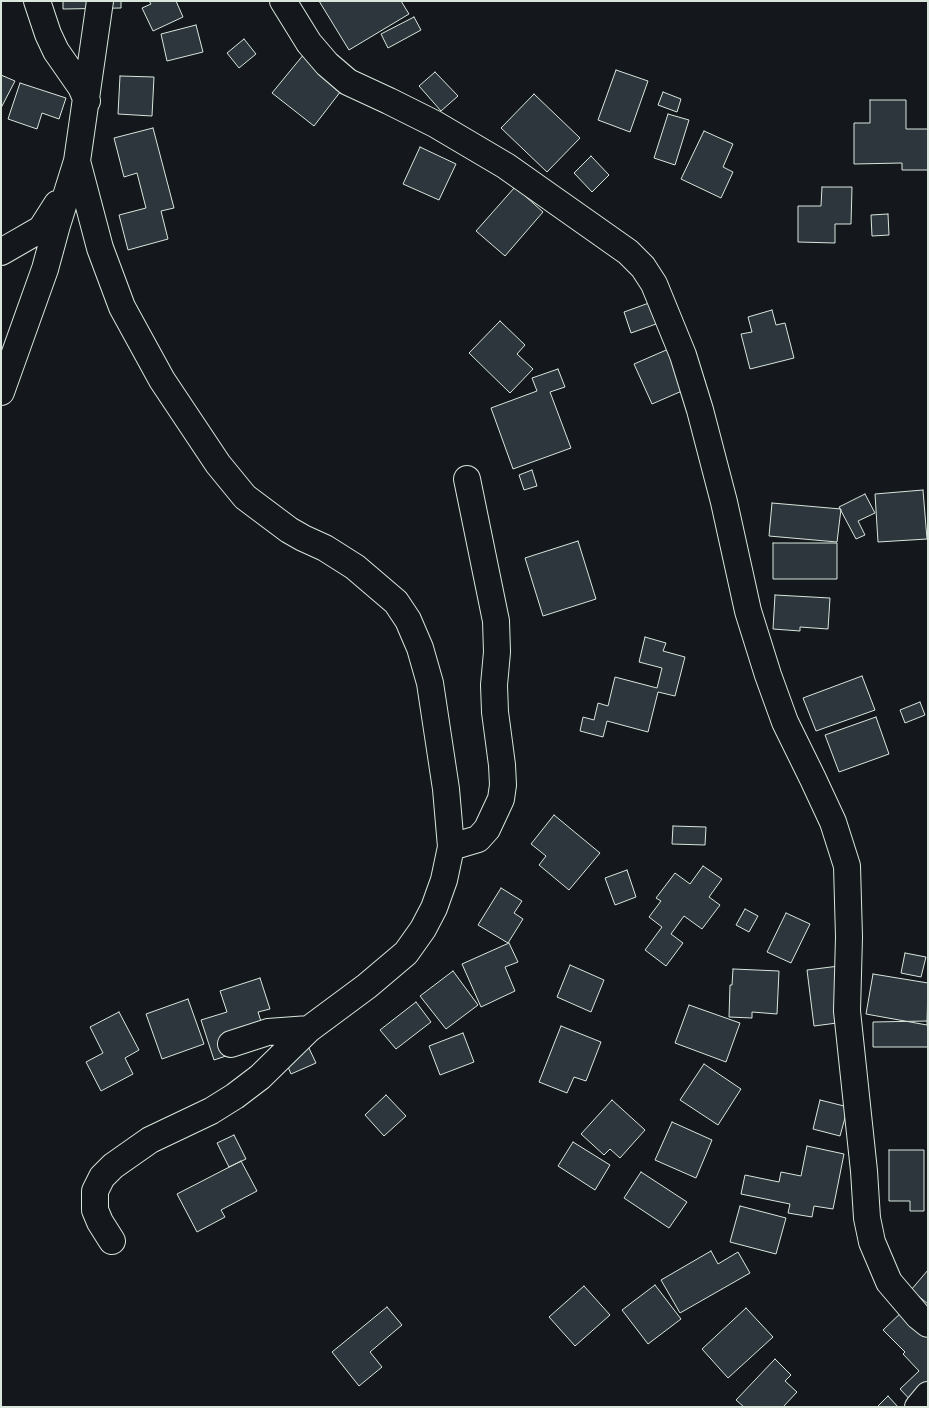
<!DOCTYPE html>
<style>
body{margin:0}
#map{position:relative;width:929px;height:1408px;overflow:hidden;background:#14181c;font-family:Rubik,sans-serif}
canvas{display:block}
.frame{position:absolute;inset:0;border:2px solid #d8e6dc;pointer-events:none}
</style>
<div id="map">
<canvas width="929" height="1408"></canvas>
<div class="frame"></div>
</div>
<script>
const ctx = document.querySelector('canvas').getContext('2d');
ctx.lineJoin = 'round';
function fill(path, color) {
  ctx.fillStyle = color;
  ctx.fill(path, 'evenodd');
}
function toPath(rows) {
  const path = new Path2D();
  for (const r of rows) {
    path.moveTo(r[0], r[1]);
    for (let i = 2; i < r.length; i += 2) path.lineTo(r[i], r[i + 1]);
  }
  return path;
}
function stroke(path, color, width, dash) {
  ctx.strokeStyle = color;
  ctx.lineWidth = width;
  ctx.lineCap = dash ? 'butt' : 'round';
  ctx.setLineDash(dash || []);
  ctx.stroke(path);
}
const building = toPath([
 [63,1,121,1,121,8,63,9,63,1],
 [149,1,176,1,183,17,153,31,142,8,151,4,149,1],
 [319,1,401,1,409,14,349,50,319,1],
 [414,17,421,30,388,48,381,34,414,17],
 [196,25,203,52,167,61,161,34,196,25],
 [244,39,256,54,239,68,227,53,244,39],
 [309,48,354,74,314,126,272,93,309,48],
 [616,70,648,81,630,132,598,120,616,70],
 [435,72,458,96,441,111,419,86,435,72],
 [1,75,15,81,1,108,1,75],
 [120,76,154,77,152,116,118,114,120,76],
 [20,83,66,98,59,119,42,113,37,129,8,119,20,83],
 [663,92,681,99,677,112,658,105,663,92],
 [534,94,580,138,547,172,501,128,534,94],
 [870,100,906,100,906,129,928,129,928,170,902,170,902,163,854,164,854,123,870,123,870,100],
 [668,114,689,120,675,165,654,158,668,114],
 [153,128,174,208,161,211,168,239,128,250,119,215,146,208,137,173,124,177,114,138,153,128],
 [704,131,733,144,723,167,733,172,721,198,681,179,704,131],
 [420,147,456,164,439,200,403,184,420,147],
 [591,156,609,175,592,192,574,173,591,156],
 [515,187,543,212,505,256,476,231,515,187],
 [822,187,852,187,851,224,835,224,835,243,798,242,798,206,821,206,822,187],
 [888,214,889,235,872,236,871,215,888,214],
 [663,298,670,319,631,333,624,312,663,298],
 [772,310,776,325,785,323,794,358,750,369,741,334,752,332,748,317,772,310],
 [500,321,525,345,517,354,533,369,510,393,469,353,500,321],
 [687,341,705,381,652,404,634,364,687,341],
 [558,369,565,387,550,392,571,448,513,469,491,408,537,391,532,378,558,369],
 [532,470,537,486,524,490,519,475,532,470],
 [923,490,927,539,878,542,875,494,923,490],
 [865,494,875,513,858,521,865,535,856,539,839,507,865,494],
 [772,503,841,509,837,542,769,536,772,503],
 [578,541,596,599,543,616,525,558,578,541],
 [773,543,837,543,837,579,773,579,773,543],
 [775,595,830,598,828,629,800,627,800,631,773,629,775,595],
 [645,637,666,643,663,651,685,657,675,696,658,692,648,732,607,721,603,737,580,731,583,717,594,720,598,703,608,706,615,677,657,688,662,668,639,662,645,637],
 [862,676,875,710,816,731,803,698,862,676],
 [920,702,925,715,905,723,900,710,920,702],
 [876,717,889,754,839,772,825,735,876,717],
 [554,815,600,853,569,890,539,865,546,856,531,844,554,815],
 [673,826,706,827,705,845,672,844,673,826],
 [703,866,722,879,709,897,720,905,702,929,684,916,671,934,683,943,666,966,645,950,662,927,649,917,661,901,656,898,675,873,690,884,703,866],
 [627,870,636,897,615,905,605,878,627,870],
 [501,888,522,901,514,913,523,919,508,943,478,925,501,888],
 [745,909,758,916,749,932,736,925,745,909],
 [786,913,810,924,791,963,767,952,786,913],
 [509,943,518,962,505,967,515,991,481,1007,462,964,509,943],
 [905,953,926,957,921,977,901,973,905,953],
 [570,965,604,980,591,1012,557,997,570,965],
 [847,965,837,1023,814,1026,807,970,847,965],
 [733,969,779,971,777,1014,752,1012,752,1018,729,1017,730,985,732,985,733,969],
 [453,971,478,1005,446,1029,420,996,453,971],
 [873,974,928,983,927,1025,866,1014,873,974],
 [260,978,270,1009,258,1012,265,1034,244,1050,214,1060,201,1020,227,1012,220,991,260,978],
 [188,999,204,1044,162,1059,146,1014,188,999],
 [416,1002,431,1022,396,1049,380,1030,416,1002],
 [689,1005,740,1023,726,1062,675,1043,689,1005],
 [119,1012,139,1050,125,1058,133,1074,101,1091,86,1062,103,1053,90,1027,119,1012],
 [928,1021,928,1047,873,1047,873,1022,928,1021],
 [561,1026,601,1042,586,1081,574,1077,567,1093,539,1082,561,1026],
 [463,1033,474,1062,440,1075,429,1046,463,1033],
 [307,1044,316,1063,291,1074,283,1055,307,1044],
 [704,1064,741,1089,718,1125,680,1100,704,1064],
 [386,1095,406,1116,384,1136,365,1115,386,1095],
 [612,1100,645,1130,620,1158,610,1149,604,1155,581,1134,612,1100],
 [820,1100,848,1107,840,1136,813,1129,820,1100],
 [672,1122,712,1140,696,1178,655,1160,672,1122],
 [234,1135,246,1159,229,1167,217,1143,234,1135],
 [573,1142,610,1165,595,1190,558,1166,573,1142],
 [807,1146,844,1154,833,1209,814,1206,812,1217,788,1213,790,1204,741,1194,745,1175,779,1182,781,1172,801,1176,807,1146],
 [889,1150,924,1150,924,1211,910,1211,910,1201,889,1201,889,1150],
 [241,1161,257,1191,221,1210,225,1217,197,1232,177,1194,241,1161],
 [641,1172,687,1202,669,1228,624,1198,641,1172],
 [740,1206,786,1218,776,1254,730,1242,740,1206],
 [711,1251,718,1264,738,1252,750,1273,680,1313,661,1280,711,1251],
 [928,1270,928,1304,911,1290,928,1270],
 [655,1285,681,1319,648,1344,622,1310,655,1285],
 [584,1286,610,1315,575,1346,549,1317,584,1286],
 [387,1307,402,1325,370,1352,382,1367,359,1386,332,1352,387,1307],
 [746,1308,773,1337,728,1378,702,1349,746,1308],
 [904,1310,928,1335,928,1392,915,1405,900,1389,919,1371,903,1354,905,1352,883,1330,904,1310],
 [775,1359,791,1375,785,1381,797,1392,783,1407,744,1407,736,1400,775,1359],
 [888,1396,898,1407,877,1407,888,1396]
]);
fill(building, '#2c363c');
stroke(building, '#d8e6dc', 1);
const minor = toPath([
 [37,1,48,34,56,51,81,87,87,101],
 [283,1,309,43,327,64,348,82,389,101,435,124,506,166,628,252,643,267,654,284,683,355,700,410,724,502,748,611,768,675,785,722,813,779,833,822,847,866,849,937,847,1011,864,1171,867,1218,872,1242,889,1282,918,1316,928,1324],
 [77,161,100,248,122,307,162,380,218,464,245,497,289,530,303,538,325,548,355,567,396,602,408,620,420,648,430,683,446,789,451,847,444,880,434,908,423,929,406,953,367,986,309,1029,260,1077,235,1096,211,1111,150,1140,113,1166,102,1177,95,1191,95,1210,100,1222,112,1241],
 [1,252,41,229,57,204],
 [1,392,45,269,57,225,77,161,100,1],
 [451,847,478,839,487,829,501,799,503,785,502,765,495,712,494,685,497,652,496,621,467,479],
 [231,1044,268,1032,309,1029],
 [918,1407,928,1395]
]);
stroke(minor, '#d8e6dc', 28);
stroke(minor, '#14181c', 26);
</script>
